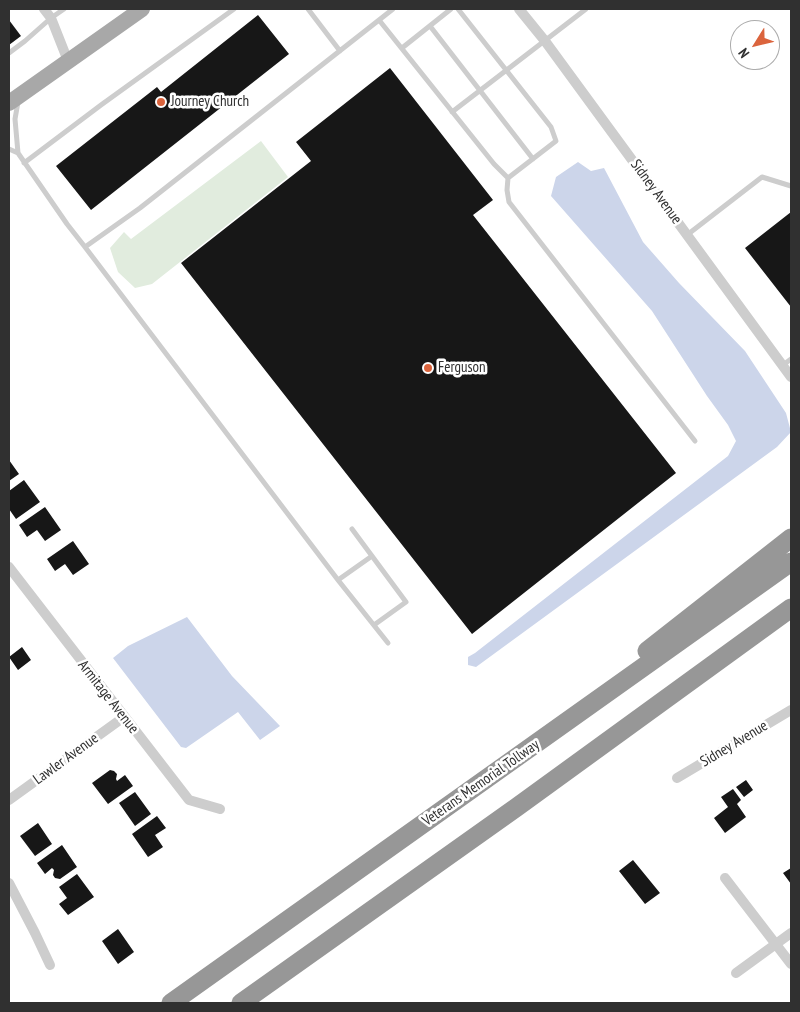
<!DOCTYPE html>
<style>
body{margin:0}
#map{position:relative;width:800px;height:1012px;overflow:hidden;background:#fff;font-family:"PT Sans Narrow",sans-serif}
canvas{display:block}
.frame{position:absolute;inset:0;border:10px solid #303030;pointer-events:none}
.north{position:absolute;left:730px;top:20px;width:50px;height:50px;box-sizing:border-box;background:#fff;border:1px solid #acacac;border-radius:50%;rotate:234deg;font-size:14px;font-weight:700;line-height:20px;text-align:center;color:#303030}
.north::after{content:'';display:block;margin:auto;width:18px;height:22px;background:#db643d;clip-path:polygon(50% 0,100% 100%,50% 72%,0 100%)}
</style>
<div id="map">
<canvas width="800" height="1012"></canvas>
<div class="frame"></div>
<div class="north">N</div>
</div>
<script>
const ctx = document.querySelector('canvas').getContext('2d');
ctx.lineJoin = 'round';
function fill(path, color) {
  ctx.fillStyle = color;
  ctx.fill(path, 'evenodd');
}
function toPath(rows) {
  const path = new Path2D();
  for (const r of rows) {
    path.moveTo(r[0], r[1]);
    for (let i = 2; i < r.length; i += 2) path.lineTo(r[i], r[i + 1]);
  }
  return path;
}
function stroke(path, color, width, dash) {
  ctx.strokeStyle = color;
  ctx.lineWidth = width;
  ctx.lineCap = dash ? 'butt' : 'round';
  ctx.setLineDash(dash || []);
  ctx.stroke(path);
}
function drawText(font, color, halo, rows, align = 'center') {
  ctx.font = font + ' "PT Sans Narrow",sans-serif';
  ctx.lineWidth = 5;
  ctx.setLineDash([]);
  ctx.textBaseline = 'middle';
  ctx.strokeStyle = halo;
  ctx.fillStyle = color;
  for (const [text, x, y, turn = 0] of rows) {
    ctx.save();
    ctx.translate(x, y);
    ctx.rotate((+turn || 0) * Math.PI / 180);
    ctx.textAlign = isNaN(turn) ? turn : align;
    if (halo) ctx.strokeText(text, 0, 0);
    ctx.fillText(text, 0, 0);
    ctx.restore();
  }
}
fill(toPath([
 [261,141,288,177,152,284,135,288,118,272,110,248,124,232,131,239]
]), '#e1ecde');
fill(toPath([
 [578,162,591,171,604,168,643,242,679,283,745,351,786,413,791,432,777,447,476,667,468,665,468,657,475,653,728,456,736,441,728,425,707,396,652,311,551,196,556,177],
 [187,617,232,676,280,726,260,740,238,712,186,748,181,747,113,658,128,646]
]), '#ccd5ea');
fill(toPath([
 [258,15,289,54,91,210,56,166,157,87,161,92],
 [9,20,21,36,9,45],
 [390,68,493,200,473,215,676,473,472,634,181,263,311,161,296,142],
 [791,212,791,307,745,248],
 [9,460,19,474,9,481],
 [24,480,40,502,16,519,9,509,9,491],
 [45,507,61,530,45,541,37,530,27,537,19,525],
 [73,541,89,564,73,575,65,564,55,571,47,559],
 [22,647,31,660,18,670,9,657],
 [110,770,114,771,117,774,116,779,117,781,125,775,133,786,108,804,92,783],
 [746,780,753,790,744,797,736,787],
 [733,789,741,800,737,804,746,817,725,833,714,818,728,807,721,797],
 [135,792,151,814,135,826,119,803],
 [157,816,166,828,155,835,163,847,148,857,132,834],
 [38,823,52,844,35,856,20,836],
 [62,845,77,867,60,879,55,878,53,875,54,870,52,868,45,874,37,863],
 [633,860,660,893,645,904,619,871],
 [791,868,791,884,783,873],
 [77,874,94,897,68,915,59,904,67,898,59,887],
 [118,929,134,952,118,964,102,941]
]), '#171717');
stroke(toPath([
 [308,9,340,51],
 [458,9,551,127,556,141,508,178],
 [379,20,494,164,508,178,507,190,509,202,695,441],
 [430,26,533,159],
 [402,48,451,9],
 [9,53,25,41,51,18,64,9],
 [452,112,586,9],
 [9,149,18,153,67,224,85,247,140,208,393,9],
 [18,153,15,119,18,102],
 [24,163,101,105,234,9],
 [687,235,762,177,791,186],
 [85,247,338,580,388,643],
 [783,365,791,359],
 [352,529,406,602,374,625],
 [338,580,372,556]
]), '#cdcdcd', 5);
stroke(toPath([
 [44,9,51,18,68,61],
 [519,9,545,41,791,377],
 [9,567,189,800,220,809],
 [677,778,791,710],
 [9,800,124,717],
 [725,878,791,964],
 [9,883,35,933,50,965],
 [736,973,791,933]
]), '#cdcdcd', 10);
stroke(toPath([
 [9,103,142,9]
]), '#a8a8a8', 16);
stroke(toPath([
 [647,651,791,538],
 [171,1003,791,562],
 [241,1003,517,807,791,608]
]), '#979797', 19);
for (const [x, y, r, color] of [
 [161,102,5,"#db643d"],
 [428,368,5,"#db643d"]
]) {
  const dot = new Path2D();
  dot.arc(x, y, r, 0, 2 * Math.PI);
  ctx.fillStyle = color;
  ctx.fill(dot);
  stroke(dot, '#fff', 2);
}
drawText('15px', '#303030', '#fff', [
 ["Journey Church",171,102],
 ["Ferguson",438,368]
], 'left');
drawText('15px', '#303030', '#fff', [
 ["Sidney Avenue",656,192,54],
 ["Armitage Avenue",108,697,52],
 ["Sidney Avenue",734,744,-31],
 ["Lawler Avenue",66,759,-36],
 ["Veterans Memorial Tollway",481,783,-35]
]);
</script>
